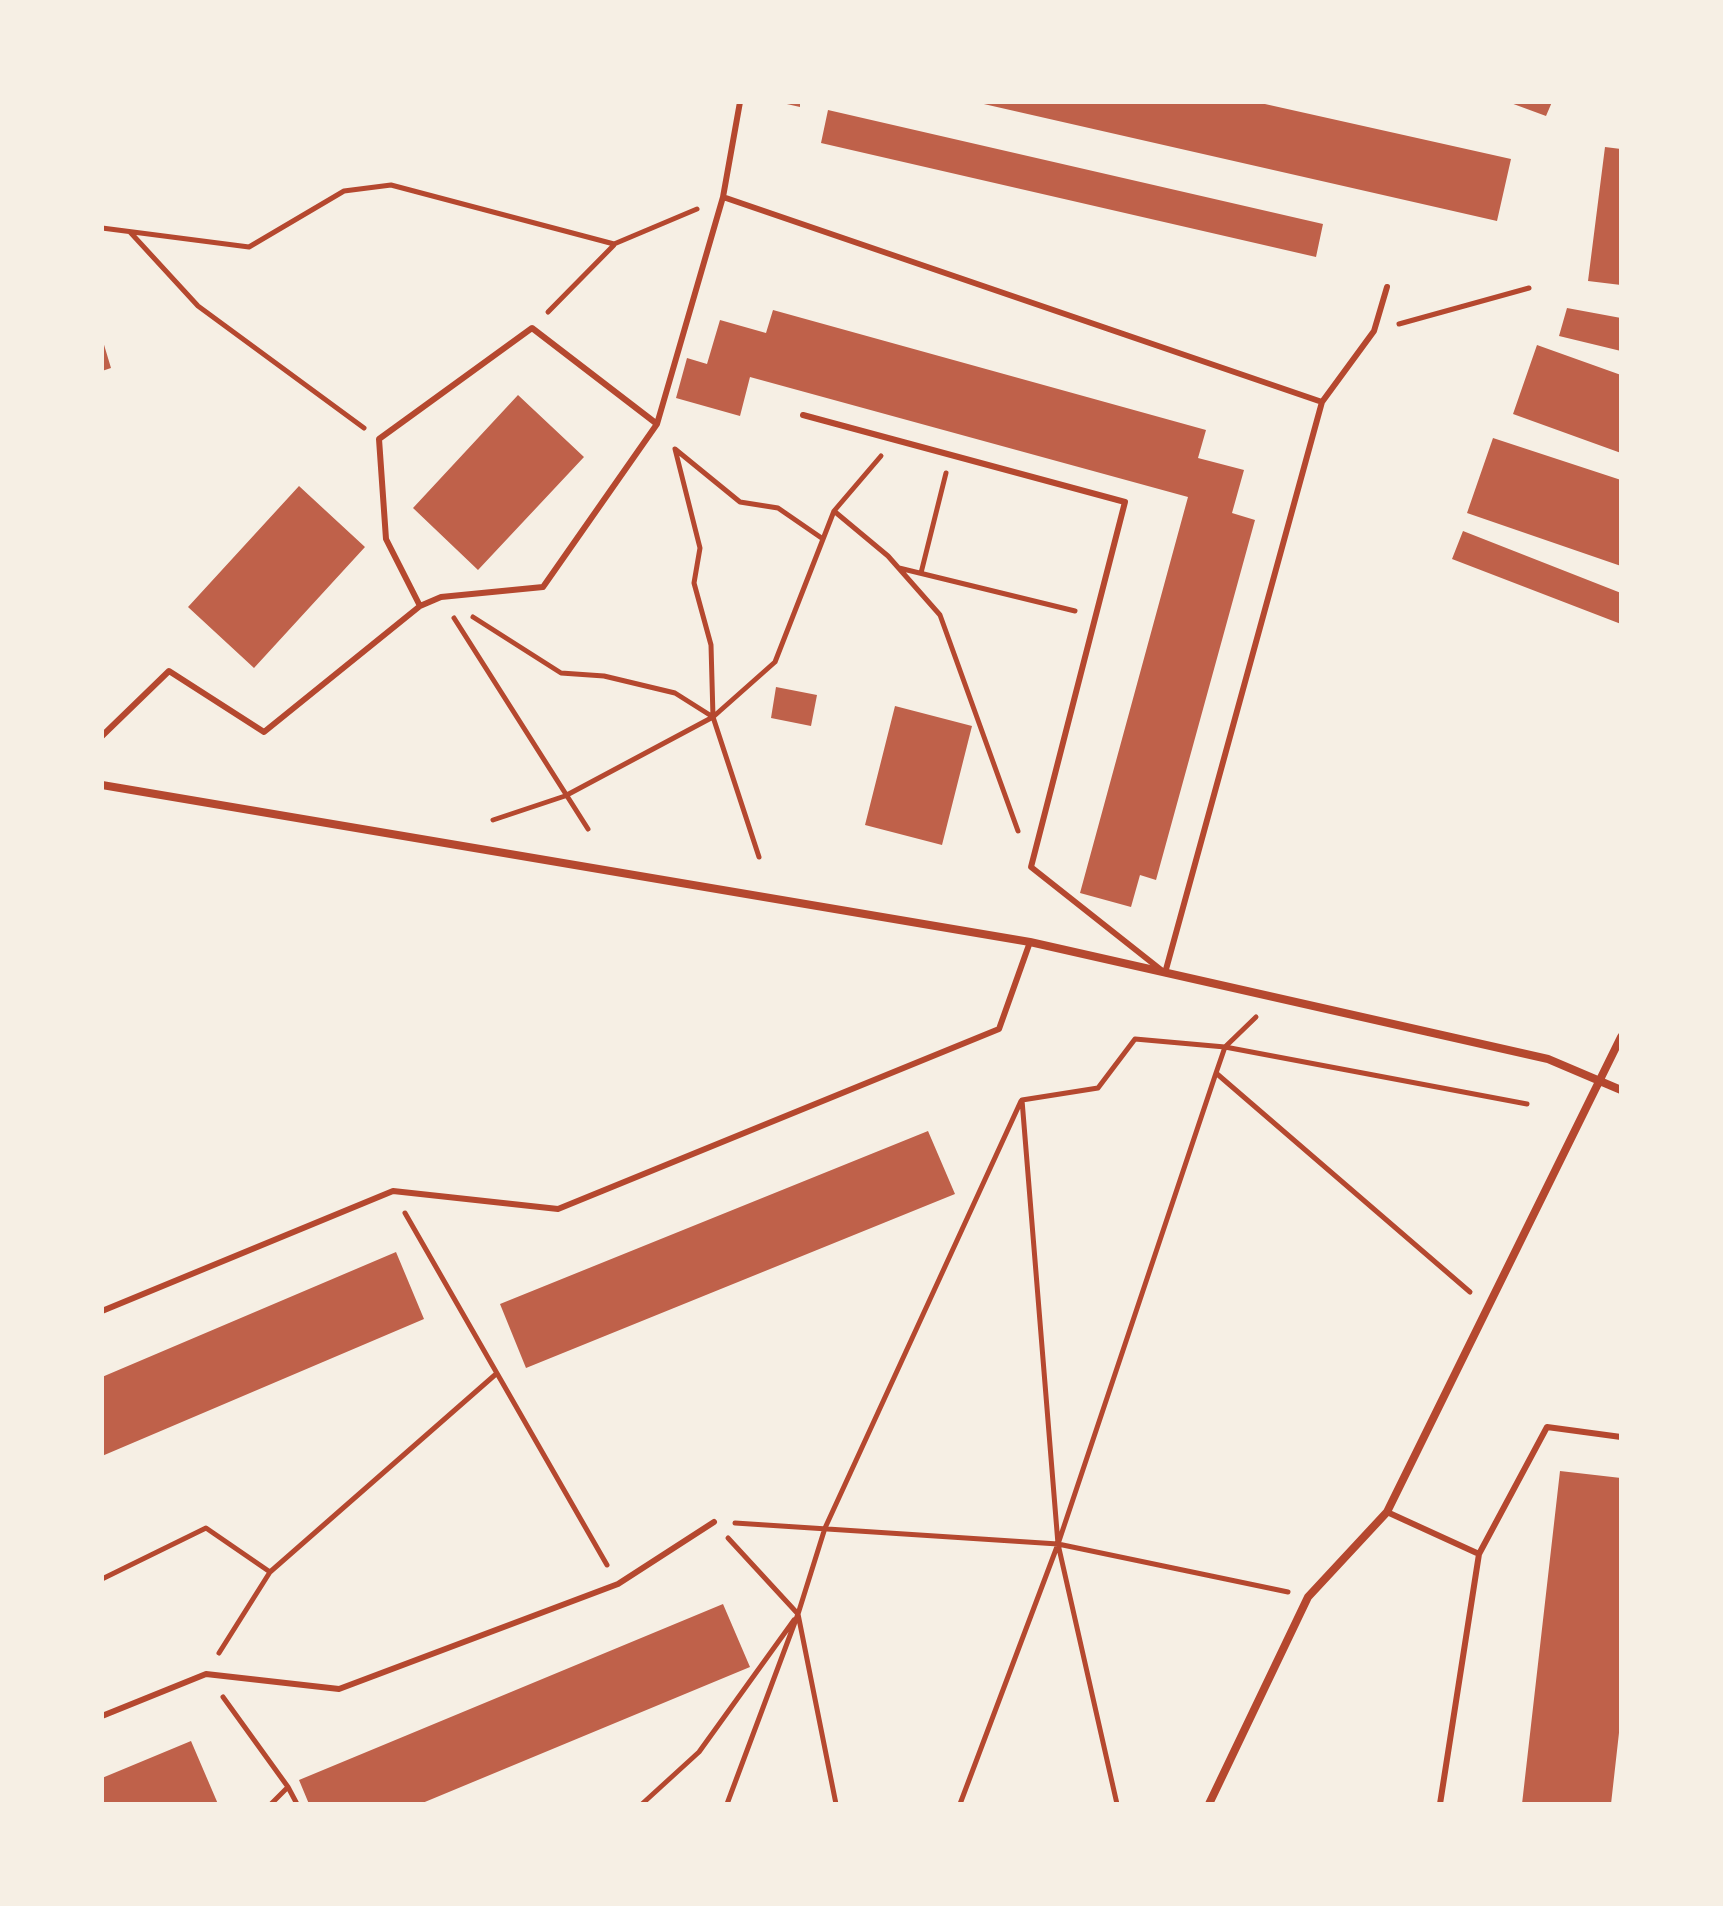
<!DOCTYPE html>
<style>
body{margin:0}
#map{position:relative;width:1723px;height:1906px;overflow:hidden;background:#f6efe4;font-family:"Exo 2",sans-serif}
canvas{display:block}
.frame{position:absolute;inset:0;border:104px solid #f6efe4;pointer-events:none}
</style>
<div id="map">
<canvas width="1723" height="1906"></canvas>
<div class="frame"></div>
</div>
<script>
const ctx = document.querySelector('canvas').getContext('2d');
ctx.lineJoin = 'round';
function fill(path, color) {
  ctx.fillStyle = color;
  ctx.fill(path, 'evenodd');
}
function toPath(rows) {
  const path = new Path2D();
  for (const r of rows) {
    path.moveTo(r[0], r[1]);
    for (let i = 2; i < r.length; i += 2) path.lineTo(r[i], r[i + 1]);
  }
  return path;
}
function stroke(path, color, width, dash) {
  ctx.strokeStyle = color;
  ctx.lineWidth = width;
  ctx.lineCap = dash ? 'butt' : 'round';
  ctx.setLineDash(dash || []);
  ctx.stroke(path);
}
fill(toPath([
 [778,102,800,102,800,107],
 [975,102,1256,102,1511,159,1497,221],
 [1508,102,1552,102,1546,116],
 [828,110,1323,224,1316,257,821,143],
 [1605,147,1621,149,1621,285,1588,281],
 [1567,308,1621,318,1621,351,1559,336],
 [773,310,1206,430,1198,458,1244,470,1232,513,1255,520,1156,880,1140,875,1131,907,1080,893,1188,497,750,377,740,416,676,398,687,358,707,364,720,320,766,333],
 [102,338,111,368,102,371],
 [1537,345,1621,375,1621,453,1513,414],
 [518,395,584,457,478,570,413,508],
 [1493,438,1621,480,1621,566,1467,513],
 [299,486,365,547,254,668,188,607],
 [1463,531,1621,593,1621,624,1452,559],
 [776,687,817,695,811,726,771,718],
 [895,706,972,726,942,845,865,825],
 [928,1131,955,1194,526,1368,500,1304],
 [396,1252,424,1319,102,1456,102,1377],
 [1560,1471,1621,1478,1621,1715,1611,1804,1522,1804],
 [723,1604,750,1667,420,1804,309,1804,299,1780],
 [191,1741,218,1804,102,1804,102,1778]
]), '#bf614a');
stroke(toPath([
 [102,228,249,247,344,191,391,185,614,244,697,209],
 [130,232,198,306,364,428],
 [548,312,614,245],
 [1399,324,1529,288],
 [834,511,888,556,940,615,1018,831],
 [899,568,1075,611],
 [921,573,946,473],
 [473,617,561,673,604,676,675,693,713,717,711,645,694,583,700,548,675,449,740,502,778,508,823,539],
 [454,618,588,829],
 [713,717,759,857],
 [493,820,565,796,713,717,775,662,834,511,881,456],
 [1256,1017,1225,1047,1216,1073,1470,1292],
 [405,1213,607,1565],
 [735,1523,1058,1544,1288,1592],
 [728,1538,798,1614,836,1804],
 [102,1579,206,1528,270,1572],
 [219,1653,270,1572,496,1374],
 [223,1697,288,1787,271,1804],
 [288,1787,297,1804],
 [642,1804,699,1752,794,1620],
 [727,1804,798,1614,825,1528,1021,1101],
 [960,1804,1058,1544,1216,1073],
 [1117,1804,1058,1544,1022,1100,1098,1088,1135,1039,1225,1047,1527,1104]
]), '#b5482f', 5);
stroke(toPath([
 [723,197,740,102],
 [803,415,1125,502,1031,867,1165,973,1322,402,1374,331,1387,287],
 [420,606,386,539,379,439,532,328,657,424],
 [102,736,169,671,264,732,420,606,441,597,543,587,657,424,723,197,1322,402],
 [102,1311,393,1191,558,1209,999,1029,1030,942],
 [1387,1512,1479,1554,1547,1427,1621,1437],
 [102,1716,206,1674,339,1689,618,1584,714,1522],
 [1440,1804,1479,1554]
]), '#b5482f', 6);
stroke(toPath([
 [102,785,1030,942,1548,1059,1621,1090],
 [1209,1804,1308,1597,1387,1512,1621,1037]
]), '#b5482f', 8);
</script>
